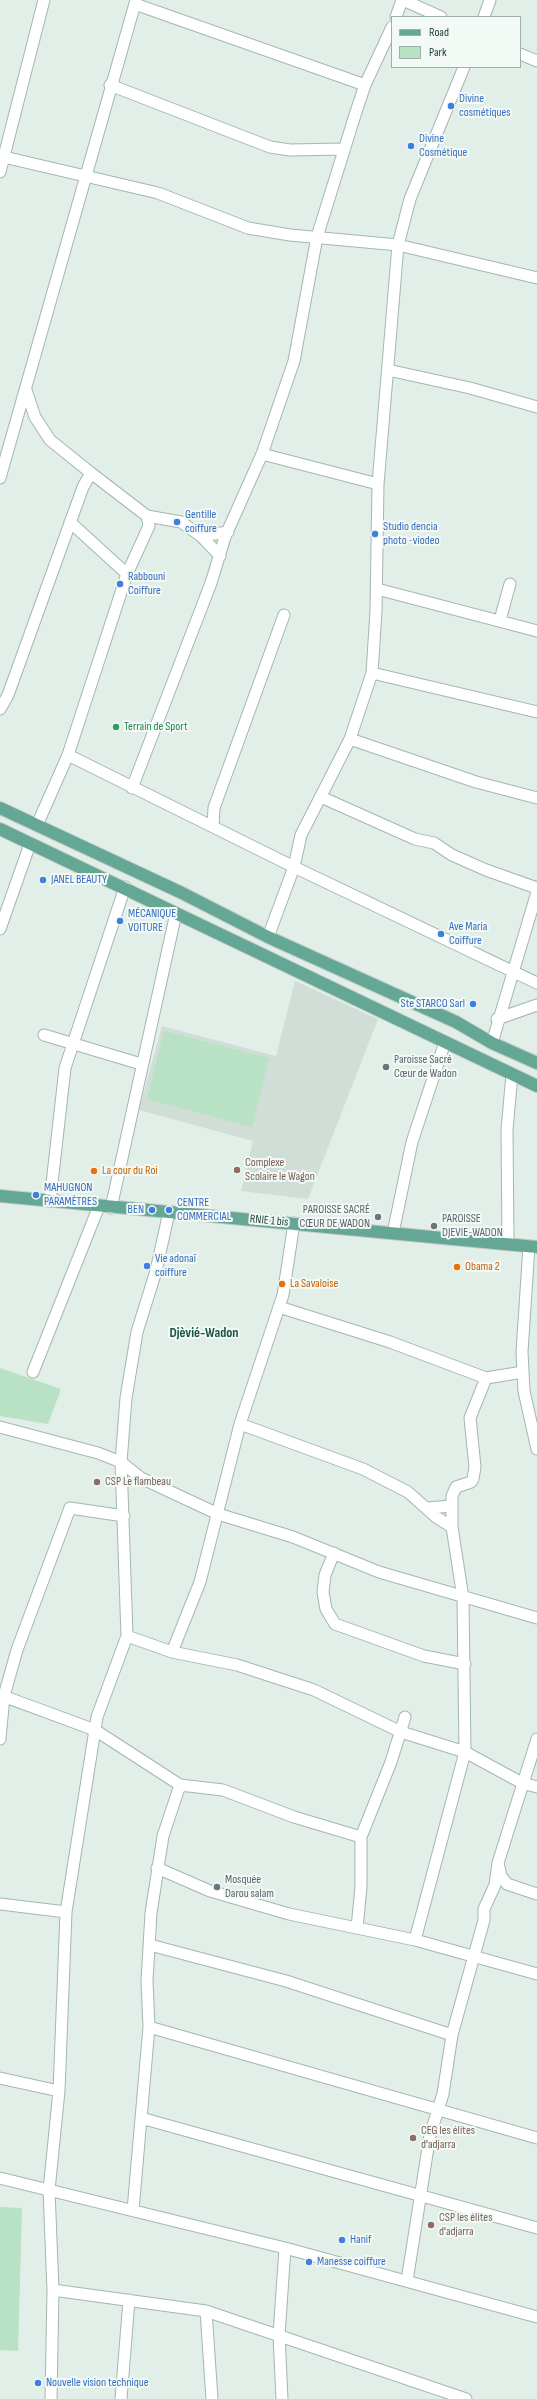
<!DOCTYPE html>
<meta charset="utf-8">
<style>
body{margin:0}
#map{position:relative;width:537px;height:2399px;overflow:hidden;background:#e2eee8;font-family:"Sofia Sans Condensed",sans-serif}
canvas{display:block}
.legend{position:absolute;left:391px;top:16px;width:130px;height:52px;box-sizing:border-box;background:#f3faf6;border:1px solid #9fb0aa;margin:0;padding:5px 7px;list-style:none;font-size:12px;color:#204137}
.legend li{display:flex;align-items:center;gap:8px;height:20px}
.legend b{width:20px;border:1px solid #9fb0aa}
</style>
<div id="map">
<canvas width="537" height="2399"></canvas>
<ul class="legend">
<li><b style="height:5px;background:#63a794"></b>Road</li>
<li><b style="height:11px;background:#b9e1c3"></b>Park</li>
</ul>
</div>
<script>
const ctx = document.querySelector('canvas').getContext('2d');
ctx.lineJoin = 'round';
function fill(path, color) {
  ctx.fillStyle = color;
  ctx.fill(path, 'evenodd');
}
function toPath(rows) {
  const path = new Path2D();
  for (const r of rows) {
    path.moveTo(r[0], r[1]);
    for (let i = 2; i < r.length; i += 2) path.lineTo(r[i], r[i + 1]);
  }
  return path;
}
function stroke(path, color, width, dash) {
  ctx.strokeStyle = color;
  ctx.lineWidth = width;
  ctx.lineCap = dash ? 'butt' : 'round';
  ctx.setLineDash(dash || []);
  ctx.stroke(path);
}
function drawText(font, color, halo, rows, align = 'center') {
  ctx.font = font + ' "Sofia Sans Condensed",sans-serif';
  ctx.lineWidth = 4;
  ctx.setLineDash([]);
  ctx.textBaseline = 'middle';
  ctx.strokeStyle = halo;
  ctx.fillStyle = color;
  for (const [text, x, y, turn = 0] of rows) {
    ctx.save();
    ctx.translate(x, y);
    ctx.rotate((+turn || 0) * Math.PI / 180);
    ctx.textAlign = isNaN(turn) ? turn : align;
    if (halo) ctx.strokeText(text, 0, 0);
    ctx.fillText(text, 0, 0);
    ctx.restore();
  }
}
fill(toPath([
 [295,981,378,1019,308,1199,241,1191,253,1141,139,1110,162,1026,276,1056]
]), '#d0ded7');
fill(toPath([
 [164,1031,269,1058,252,1127,147,1099],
 [0,1368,61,1389,48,1424,0,1416],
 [0,2207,22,2208,18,2351,0,2350]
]), '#b9e1c3');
const minor = toPath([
 [403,0,441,17],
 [135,4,365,85],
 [396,17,402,0],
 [484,17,490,0],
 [520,54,537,61],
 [110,85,270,147,290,150,344,149],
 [0,156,158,193,248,228,290,235,398,245,537,278],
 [0,172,44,0],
 [388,370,470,388,537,407],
 [262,454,294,361,317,237,355,115,365,85,392,27],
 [0,478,136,0],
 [147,516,181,522,201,536,220,556],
 [70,522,127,574],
 [201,536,228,532],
 [377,589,537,631],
 [500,620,510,584],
 [372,673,537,712],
 [0,709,8,695,83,487,91,473,50,440,35,417,26,390],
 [350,739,476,782,537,798],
 [68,755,127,574,149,526,147,516,91,473],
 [132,788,211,583,225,537,262,454,378,484],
 [321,797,415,839,434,843,452,855,486,870,537,888],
 [37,825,68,755,294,867,537,983],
 [213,826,214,808,284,615],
 [0,929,30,844],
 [268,937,294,867,301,835,350,739,372,673,376,611,378,484,398,245,410,199,464,67],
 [497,1019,537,1005],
 [44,1035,141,1064],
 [492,1043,537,892],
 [50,1201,65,1068,125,887],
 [111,1208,176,913],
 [393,1233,412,1142,445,1042],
 [508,1243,507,1130,512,1074],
 [529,1246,522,1352,524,1391,537,1449],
 [279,1307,390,1342,486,1378,523,1372],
 [33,1372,99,1206],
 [240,1424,363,1469,408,1492,436,1517,452,1527],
 [0,1427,98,1453,121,1462,141,1478,218,1514,293,1537,379,1572,537,1618],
 [427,1508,452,1506],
 [334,1553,325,1575,323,1592,326,1609,335,1624,424,1656,465,1664],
 [127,1636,172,1652,237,1665,314,1690,401,1732,465,1752,522,1783,537,1787],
 [172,1652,200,1582,240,1424,283,1295,294,1223],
 [0,1695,95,1730,180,1785,223,1790,294,1817,361,1837],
 [0,1739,4,1696,17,1650,70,1508,124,1516],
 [537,1739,498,1863,501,1876,507,1884,537,1894],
 [157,1868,210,1891,289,1914,415,1940,537,1974],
 [0,1904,66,1912],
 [357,1928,361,1887,361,1837,391,1762,405,1717],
 [415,1940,465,1752,463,1598,452,1527,452,1496,456,1487,471,1482,473,1479,475,1467,470,1418,486,1378],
 [150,1945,286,1981,452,2035],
 [149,2027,537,2138],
 [0,2078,59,2091],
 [141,2118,537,2228],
 [0,2178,285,2248,537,2317],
 [133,2210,149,2027,147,1981,151,1913,163,1836,180,1785],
 [407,2281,430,2135,443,2094,452,2035,484,1920,484,1909,495,1885,498,1863],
 [53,2290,206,2311,466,2399],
 [206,2311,212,2399],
 [51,2399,53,2290,49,2190,59,2091,66,1912,97,1717,127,1636,121,1462,126,1398,137,1332,156,1271,169,1212],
 [121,2399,129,2300],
 [282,2399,279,2335,285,2248]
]);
const primary = toPath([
 [0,808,182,893,268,937,456,1022,492,1043,537,1063],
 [0,829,537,1086],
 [0,1196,537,1247]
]);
stroke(minor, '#a4b7af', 13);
stroke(primary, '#c1cac7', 14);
stroke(minor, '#fff', 11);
stroke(primary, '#63a794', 12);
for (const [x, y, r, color] of [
 [451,106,4,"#3f7fe0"],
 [411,146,4,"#3f7fe0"],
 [177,522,4,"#3f7fe0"],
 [375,534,4,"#3f7fe0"],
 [120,584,4,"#3f7fe0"],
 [116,727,4,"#2e9e5b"],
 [43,880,4,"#3f7fe0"],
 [120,921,4,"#3f7fe0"],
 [441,934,4,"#3f7fe0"],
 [473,1004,4,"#3f7fe0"],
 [386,1067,4,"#6b7280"],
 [237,1170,4,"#8d6e63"],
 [94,1171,4,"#e8710a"],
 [36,1195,4,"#3f7fe0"],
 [152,1210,4,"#3f7fe0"],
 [169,1210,4,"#3f7fe0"],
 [378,1217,4,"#6b7280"],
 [434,1226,4,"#6b7280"],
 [147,1266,4,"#3f7fe0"],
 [457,1267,4,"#e8710a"],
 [282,1284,4,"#e8710a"],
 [97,1482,4,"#8d6e63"],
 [217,1887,4,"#6b7280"],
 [413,2138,4,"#8d6e63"],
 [431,2225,4,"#8d6e63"],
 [342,2240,4,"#3f7fe0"],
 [309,2262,4,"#3f7fe0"],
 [38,2383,4,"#3f7fe0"]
]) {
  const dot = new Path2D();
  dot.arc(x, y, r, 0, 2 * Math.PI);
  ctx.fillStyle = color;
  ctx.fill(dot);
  stroke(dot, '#f3faf6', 1.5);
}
drawText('12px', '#366cbe', '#f3faf6', [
 ["Divine",459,99],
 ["cosmétiques",459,113],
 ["Divine",419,139],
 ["Cosmétique",419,153],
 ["Gentille",185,515],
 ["coiffure",185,529],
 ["Studio dencia",383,527],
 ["photo -viodeo",383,541],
 ["Rabbouni",128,577],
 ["Coiffure",128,591],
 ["JANEL BEAUTY",51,880],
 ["MÉCANIQUE",128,914],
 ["VOITURE",128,928],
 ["Ave Maria",449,927],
 ["Coiffure",449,941],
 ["Ste STARCO Sarl",465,1004,"right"],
 ["MAHUGNON",44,1188],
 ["PARAMÈTRES",44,1202],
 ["CENTRE",177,1203],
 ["COMMERCIAL",177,1217],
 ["BEN",144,1210,"right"],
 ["Vie adonaï",155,1259],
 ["coiffure",155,1273],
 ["Hanif",350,2240],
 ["Manesse coiffure",317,2262],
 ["Nouvelle vision technique",46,2383]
], 'left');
drawText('12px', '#27864d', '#f3faf6', [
 ["Terrain de Sport",124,727]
], 'left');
drawText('12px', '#5b616d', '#f3faf6', [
 ["Paroisse Sacré",394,1060],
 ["Cœur de Wadon",394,1074],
 ["PAROISSE SACRÉ",370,1210,"right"],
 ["CŒUR DE WADON",370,1224,"right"],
 ["PAROISSE",442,1219],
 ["DJEVIE-WADON",442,1233],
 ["Mosquée",225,1880],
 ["Darou salam",225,1894]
], 'left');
drawText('12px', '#785e54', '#f3faf6', [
 ["Complexe",245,1163],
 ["Scolaire le Wagon",245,1177],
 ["CSP Le flambeau",105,1482],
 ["CEG les élites",421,2131],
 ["d'adjarra",421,2145],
 ["CSP les élites",439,2218],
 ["d'adjarra",439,2232]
], 'left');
drawText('12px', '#c56008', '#f3faf6', [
 ["La cour du Roi",102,1171],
 ["Obama 2",465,1267],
 ["La Savaloise",290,1284]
], 'left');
drawText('12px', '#204137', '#f3faf6', [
 ["RNIE 1 bis",269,1221,5]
]);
drawText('bold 14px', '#1a5545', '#f3faf6', [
 ["Djèvié-Wadon",204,1333]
]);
</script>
